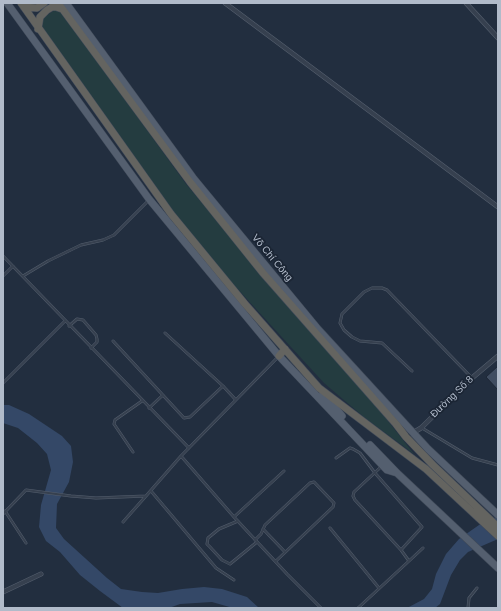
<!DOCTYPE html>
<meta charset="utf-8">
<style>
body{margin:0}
#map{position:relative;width:501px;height:611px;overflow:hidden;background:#222e3f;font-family:Helvetica,sans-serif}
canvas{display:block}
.frame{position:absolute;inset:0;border:4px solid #b1bbca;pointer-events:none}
</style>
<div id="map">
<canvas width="501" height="611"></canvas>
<div class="frame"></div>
</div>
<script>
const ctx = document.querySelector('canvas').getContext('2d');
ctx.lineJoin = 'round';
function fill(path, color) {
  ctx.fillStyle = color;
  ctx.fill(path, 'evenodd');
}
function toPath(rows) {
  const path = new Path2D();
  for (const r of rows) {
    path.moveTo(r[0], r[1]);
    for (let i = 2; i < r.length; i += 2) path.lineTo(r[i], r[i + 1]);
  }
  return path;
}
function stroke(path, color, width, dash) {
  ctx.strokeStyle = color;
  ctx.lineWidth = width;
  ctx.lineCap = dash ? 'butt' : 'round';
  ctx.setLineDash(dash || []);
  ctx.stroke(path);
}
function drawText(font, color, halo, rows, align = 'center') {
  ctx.font = font + ' Helvetica,sans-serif';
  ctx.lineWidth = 3.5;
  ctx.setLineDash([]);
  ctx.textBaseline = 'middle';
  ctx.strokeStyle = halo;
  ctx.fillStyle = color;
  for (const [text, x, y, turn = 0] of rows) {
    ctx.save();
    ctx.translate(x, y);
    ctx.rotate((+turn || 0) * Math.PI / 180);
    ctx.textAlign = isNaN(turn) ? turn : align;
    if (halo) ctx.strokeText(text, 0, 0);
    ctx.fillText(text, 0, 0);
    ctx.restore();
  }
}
fill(toPath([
 [56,9,60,10,186,184,310,330,366,393,414,454,365,418,324,383,212,261,166,203,51,42,41,24,43,18]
]), '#243c40');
fill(toPath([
 [3,405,9,405,29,414,62,436,71,446,73,462,69,482,57,504,56,528,64,539,107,578,121,589,142,592,158,593,182,589,204,587,222,589,247,597,259,608,233,608,212,602,180,604,169,608,123,608,100,591,80,575,60,552,46,541,39,527,41,505,51,470,47,454,37,443,18,428,3,423],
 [498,516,498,539,468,552,460,560,451,575,440,604,435,608,407,608,424,599,432,589,436,574,446,554,459,539,479,525]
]), '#344867');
const building = toPath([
 [498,366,498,390,486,377,498,366]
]);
fill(building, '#404d61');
stroke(building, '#1d2736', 1);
const service = toPath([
 [3,256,189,448],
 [3,276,13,266],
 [23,276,48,261,81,245,103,240,114,235,148,201],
 [69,326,77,319,83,320,96,335,97,339,97,342,91,348],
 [165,333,223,386,235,399],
 [113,341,184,418,190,417,223,386],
 [412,371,382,343,360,341,352,337,344,330,340,323,342,314,364,292,372,288,382,288,387,290,472,378],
 [3,383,65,321],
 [149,408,163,395],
 [422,428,472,458,498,465],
 [133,452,114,424,115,420,142,401],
 [181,456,234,517,287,574,321,608],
 [336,458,350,448,353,449,360,453,375,473,422,527,401,550,409,561,358,608],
 [382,466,354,492,353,496,355,500,401,550],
 [151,491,216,568,234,580],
 [5,511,26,543],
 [3,514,26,490,71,496,96,498,146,496,181,456,278,357],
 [234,517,284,471],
 [238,521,219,529,208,538,207,544,210,547,222,560,230,564,257,542],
 [123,522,146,496],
 [330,528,379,588],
 [263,529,285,552],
 [255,540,261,534,265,525,310,483,314,482,334,503,333,507,276,561],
 [409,561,423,548],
 [468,608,469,598,477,588]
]);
const minor = toPath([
 [225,3,498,207],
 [466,3,498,38],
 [406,437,421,428,472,378,498,356],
 [3,592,41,574]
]);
const primary = toPath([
 [7,3,149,199,279,356,387,470,397,473],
 [66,3,194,179,317,328,428,449,498,515],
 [323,393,342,416],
 [370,445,397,473,498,568]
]);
const trunk = toPath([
 [21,3,171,214,245,304,319,388,426,469,498,536],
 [58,3,190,182,263,273,396,424,406,437,433,465,498,527],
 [24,7,37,8,44,3],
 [38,29,40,17,47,10,52,7,56,7,62,9],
 [279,356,285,349]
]);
stroke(service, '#545e6d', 3);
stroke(minor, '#545e6d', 5);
stroke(primary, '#3f4958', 8);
stroke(trunk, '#414b5a', 8);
stroke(service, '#36404f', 2);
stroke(minor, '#36404f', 4);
stroke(primary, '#545f6f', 7);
stroke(trunk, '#646460', 7);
drawText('10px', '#b1bbca', '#1b2534', [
 ["Võ Chí Công",272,258,50],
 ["Đường Số 8",452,397,-44]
]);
</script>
